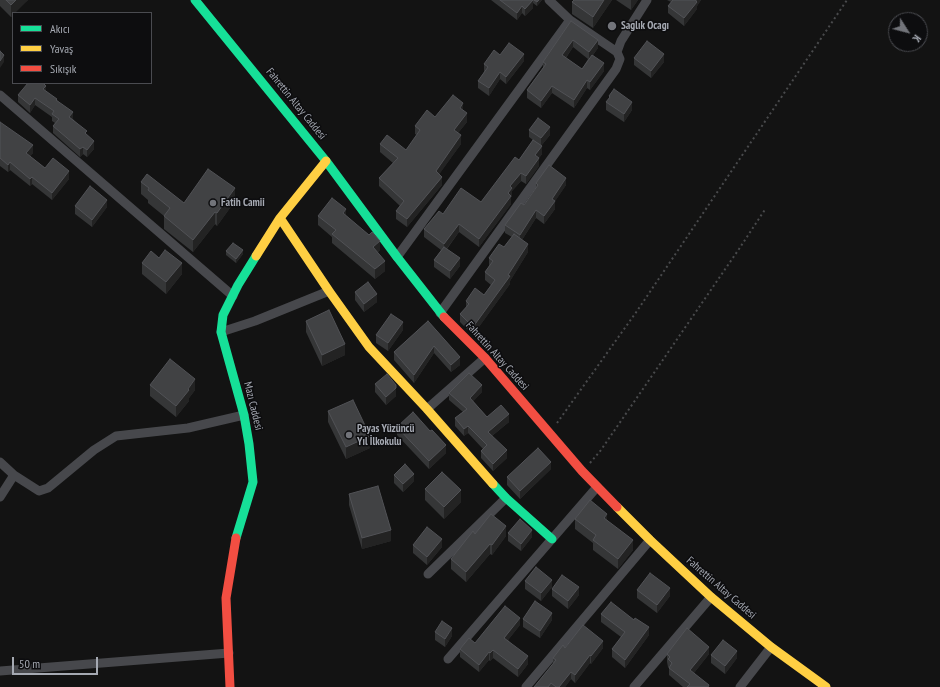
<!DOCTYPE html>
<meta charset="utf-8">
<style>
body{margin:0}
#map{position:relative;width:940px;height:687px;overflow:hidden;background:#131313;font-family:"PT Sans Narrow",sans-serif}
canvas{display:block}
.legend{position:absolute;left:12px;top:12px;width:140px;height:72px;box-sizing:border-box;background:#0d0d0f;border:1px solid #4a4b50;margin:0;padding:5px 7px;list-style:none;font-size:12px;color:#a5a9b2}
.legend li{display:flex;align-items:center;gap:8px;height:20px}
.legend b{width:20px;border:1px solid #4a4b50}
.north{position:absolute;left:888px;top:12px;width:40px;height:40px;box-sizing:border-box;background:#0d0d0f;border:1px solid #4a4b50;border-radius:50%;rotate:126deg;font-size:11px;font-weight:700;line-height:16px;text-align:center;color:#a5a9b2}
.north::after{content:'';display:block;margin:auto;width:14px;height:18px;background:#72747a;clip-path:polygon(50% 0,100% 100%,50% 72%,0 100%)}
.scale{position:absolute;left:12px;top:657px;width:86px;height:18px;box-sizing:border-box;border:2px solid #a5a9b2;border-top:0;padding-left:5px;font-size:12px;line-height:14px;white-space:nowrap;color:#a5a9b2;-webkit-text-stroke:3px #0d0d0f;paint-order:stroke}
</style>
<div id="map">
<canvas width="940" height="687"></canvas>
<ul class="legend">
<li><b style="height:5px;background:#16e098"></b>Akıcı</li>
<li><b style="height:5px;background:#ffcf43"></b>Yavaş</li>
<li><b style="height:5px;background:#f24e42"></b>Sıkışık</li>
</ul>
<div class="north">K</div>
<div class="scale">50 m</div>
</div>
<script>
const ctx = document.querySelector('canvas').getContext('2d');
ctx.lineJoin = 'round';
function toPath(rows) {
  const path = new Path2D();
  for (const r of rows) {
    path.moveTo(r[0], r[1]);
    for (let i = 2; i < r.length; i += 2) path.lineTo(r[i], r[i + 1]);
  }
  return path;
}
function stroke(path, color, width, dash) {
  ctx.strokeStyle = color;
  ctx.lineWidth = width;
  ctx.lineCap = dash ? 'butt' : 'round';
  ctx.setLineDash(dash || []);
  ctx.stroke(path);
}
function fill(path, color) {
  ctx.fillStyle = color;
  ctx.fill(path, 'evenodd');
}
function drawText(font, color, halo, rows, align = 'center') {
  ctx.font = font + ' "PT Sans Narrow",sans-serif';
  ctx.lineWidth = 3;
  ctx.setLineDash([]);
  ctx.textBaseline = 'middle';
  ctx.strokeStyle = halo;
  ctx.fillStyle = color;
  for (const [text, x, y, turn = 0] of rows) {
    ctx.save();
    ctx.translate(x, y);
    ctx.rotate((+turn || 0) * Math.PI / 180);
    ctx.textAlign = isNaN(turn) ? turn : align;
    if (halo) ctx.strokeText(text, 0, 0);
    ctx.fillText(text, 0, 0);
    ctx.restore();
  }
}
stroke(toPath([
 [557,423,637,311,847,0],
 [590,463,601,450,739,249,766,208]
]), '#494a4c', 2, [2, 3]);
stroke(toPath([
 [549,0,570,20,617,52],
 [0,95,233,296],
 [397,257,570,20],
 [440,313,616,69,620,59,617,52,621,41,647,0],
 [221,332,255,321,329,291],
 [427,409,485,358],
 [0,462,14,475,39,491,48,488,94,450,116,436,188,428,244,415],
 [0,497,14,475],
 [428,574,506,498],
 [448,659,597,487],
 [0,671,229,653],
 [526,687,650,540],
 [634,687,711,597],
 [740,687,771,647]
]), '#47484c', 9);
stroke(toPath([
 [195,0,326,161,397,257,444,317],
 [493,484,506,498,552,539],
 [236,538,253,482,249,444,244,415,221,332,223,315,238,285,256,256]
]), '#16e098', 9);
stroke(toPath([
 [280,218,329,291,369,347,427,409,493,484],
 [256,256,280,218,326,161],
 [617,507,650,540,711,597,771,647,826,687]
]), '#ffcf43', 9);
stroke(toPath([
 [444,317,485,358,582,471,617,507],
 [230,687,226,598,236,538]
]), '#f24e42', 9);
fill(toPath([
 [0,0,28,0,13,13,13,15,11,17,0,6],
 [491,0,542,0,537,6,533,3,533,8,525,16,522,13,517,20],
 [612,0,593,28,572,14,572,2],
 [616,0,638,0,631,10],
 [667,0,701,0,697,6,697,9,684,26,668,13,668,6,671,2],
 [571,21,598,48,593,55,604,71,590,90,587,88,574,108,552,93,541,108,527,98,527,90,543,68,543,62],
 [573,47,588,59,582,69,566,58],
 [500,55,524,61,506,84,500,79,489,96,478,88,478,81,484,72,484,64],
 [634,58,664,62,651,78,634,65],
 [46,91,57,100,73,119,87,135,94,149,87,157,83,154,80,157,53,133,53,126,55,123,52,121,52,117,35,105,30,113,18,102,18,95],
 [609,96,632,110,624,122,606,110,606,102,609,99],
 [463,110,467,122,458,133,461,144,439,174,442,185,407,227,396,219,396,211,400,206,379,186,379,178,393,163,380,152,380,144,406,150,417,135,415,134,415,126,435,117],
 [0,122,33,153,30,156,45,168,69,179,52,200,32,184,30,186,10,170,8,172,0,166],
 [529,130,550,135,541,146,542,154,539,158,539,166,526,184,521,181,512,191,512,196,511,197,511,204,479,247,459,232,447,249,460,266,450,279,434,267,434,260,441,250,424,237,424,229,443,214,481,202,519,160,533,140,529,137],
 [141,182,184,203,235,201,217,226,215,224,193,252,164,229,164,216,148,203,148,200,141,194],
 [536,183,566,185,555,201,555,209,544,224,536,218,522,240,528,252,510,281,510,284,473,335,460,322,460,314,466,308,466,301,484,295,491,285,485,280,485,272,489,266,489,258,504,247,512,237,505,233,505,225,524,205,536,189],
 [75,206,107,207,92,227,75,214],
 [318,216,346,216,380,250,377,253,385,271,375,279,332,243,332,237,318,225],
 [226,251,243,254,236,263,226,255],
 [159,258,182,274,166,294,142,274,142,263],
 [355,292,377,302,364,312,355,300],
 [306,321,345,355,322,366,306,332],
 [428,321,460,365,451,372,434,353,414,383,394,360,394,352],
 [403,330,388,351,376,343,376,335],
 [375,384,396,396,386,405,375,392],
 [150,385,195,390,189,398,189,401,176,417,150,396],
 [482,392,473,401,487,417,509,422,492,436,507,458,493,471,481,458,481,451,483,449,468,433,464,436,455,426,455,418,463,412,449,400,449,393],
 [328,411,370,448,346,459,328,422],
 [397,427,446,453,429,469,397,435],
 [551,469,520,499,507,485,507,477],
 [394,475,414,481,403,492,394,483],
 [425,489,461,502,444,519,425,500],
 [349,494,391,541,362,549,349,505],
 [575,519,607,520,633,550,618,569,593,550,593,543,575,529],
 [508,533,532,537,521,551,508,541],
 [475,534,506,536,492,555,490,554,466,582,451,569,451,559],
 [413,545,442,547,427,565,413,553],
 [525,581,552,587,541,601,525,589],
 [552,589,579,595,568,609,552,596],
 [637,590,670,596,657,613,637,598],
 [601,614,634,620,649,635,625,668,612,657,612,649,621,637,601,622],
 [523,619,552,620,540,638,523,627],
 [520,625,508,640,528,664,518,677,493,658,490,661,489,660,479,672,460,657,460,649],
 [435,632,452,636,445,647,435,640],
 [565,648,603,648,591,664,590,663,575,683,571,679,565,687,534,687,553,664,553,658],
 [667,654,709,654,694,673,709,687,683,687,669,675,669,668,668,667,667,662],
 [711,655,737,658,725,674,711,663]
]), '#353637');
fill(toPath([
 [16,0,28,0,15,13,13,13,13,15,11,17,11,5],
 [533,0,533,8,525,16,525,9],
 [539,0,542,0,537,6,537,2],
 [604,0,612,0,593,28,593,17],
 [631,0,638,0,631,10],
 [696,0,701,0,697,6,697,9,684,26,684,18],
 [522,6,522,13,517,20,517,13],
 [573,40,573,47,562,63,562,55],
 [598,40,598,48,589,60,589,52],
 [524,54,524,61,506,84,506,77],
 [664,54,664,62,651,78,651,71],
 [4,55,4,62,0,68,0,61],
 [604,63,604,71,590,90,590,82],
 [500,72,500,79,489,96,489,88],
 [587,80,587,88,574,108,574,100],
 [46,86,46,93,43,89],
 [552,86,552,93,541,108,541,101],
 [35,98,35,105,30,113,30,105],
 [632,102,632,110,624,122,624,114],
 [463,103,463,111,460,108],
 [73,112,73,119,69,117],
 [467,113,467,122,454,138,454,130],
 [550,127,550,135,541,146,541,138],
 [461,135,461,144,436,179,436,171],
 [94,141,94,149,87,157,87,150],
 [33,145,33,153,26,161,26,153],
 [542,146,542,154,539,158,539,166,526,184,526,176,535,155],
 [83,147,83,154,80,157,80,149],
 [10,162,10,170,8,172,8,165],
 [69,171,69,179,52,200,52,193],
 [521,173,521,181,512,191,512,196,511,197,511,204,479,247,479,239,510,186],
 [32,177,32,184,30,186,30,179],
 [442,177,442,185,407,227,407,219],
 [566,178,566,185,554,203,555,201,555,209,544,224,544,216,552,199],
 [235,188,235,201,217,226,217,213],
 [107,200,107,207,92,227,92,220],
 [346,209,346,218,343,213],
 [536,210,536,218,520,243,520,235],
 [215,212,215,224,193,252,193,240],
 [459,224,459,232,444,252,444,244],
 [380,241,380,250,373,257,373,247],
 [528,244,528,252,510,281,510,284,473,335,473,327,508,275],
 [243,250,243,254,236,263,236,259],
 [460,258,460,266,450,279,450,271],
 [385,261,385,271,375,279,375,269],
 [182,263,182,274,166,294,166,282],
 [377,294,377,302,364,312,364,304],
 [403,322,403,330,388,351,388,343],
 [345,344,345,355,322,366,322,355],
 [434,346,434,353,414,383,414,375],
 [460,357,460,365,451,372,451,365],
 [195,379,195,390,189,398,189,401,176,417,176,406,188,389],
 [482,385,482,392,470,405,470,398],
 [396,388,396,396,386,405,386,397],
 [509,414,509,422,488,439,488,432],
 [468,426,468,433,464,436,464,429],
 [370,436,370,448,346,459,346,447],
 [446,445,446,453,429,469,429,461],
 [507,450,507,458,493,471,493,464],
 [551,462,551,469,520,499,520,491],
 [414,474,414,481,403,492,403,484],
 [461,490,461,502,444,519,444,507],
 [607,514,607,524,604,518],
 [506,526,506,536,492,555,492,545],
 [391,530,391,541,362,549,362,538],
 [532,530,532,537,521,551,521,544],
 [442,539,442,547,427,565,427,557],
 [633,540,633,550,618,569,618,559],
 [490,544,490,554,466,582,466,572],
 [552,580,552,587,541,601,541,593],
 [579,587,579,595,568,609,568,601],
 [670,588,670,596,657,613,657,605],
 [552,613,552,620,540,638,540,631],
 [520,618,520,625,504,645,504,638],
 [649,627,649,635,625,668,625,660],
 [452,628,452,636,445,647,445,639],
 [603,641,603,648,591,664,591,656],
 [709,647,709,654,690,678,690,670],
 [493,650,493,658,490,661,490,653],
 [737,651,737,658,725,674,725,666],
 [489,652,489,660,479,672,479,665],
 [590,655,590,663,575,683,575,675],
 [528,656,528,664,518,677,518,669],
 [571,672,571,679,565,687,559,687]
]), '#232323');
const building = toPath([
 [6,0,16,0,11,5,6,0],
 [500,0,533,0,525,9,522,6,517,13,500,0],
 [534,0,539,0,537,2,534,0],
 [574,0,604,0,593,17,572,2,574,0],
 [673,0,696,0,696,1,697,2,684,18,668,6,673,0],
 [571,21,598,40,589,52,573,40,562,55,582,69,592,55,604,63,590,82,587,80,574,100,552,86,541,101,527,90,546,64,543,62,571,21],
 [647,41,664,54,651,71,634,58,647,41],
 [509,43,524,54,506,77,500,72,489,88,478,81,488,67,484,64,494,50,500,55,509,43],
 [0,51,4,55,0,61,0,51],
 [28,83,43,83,46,86,43,89,57,99,56,100,73,112,69,117,87,131,85,133,94,141,87,150,83,147,80,149,53,126,59,119,52,114,54,111,35,98,30,105,18,95,28,83],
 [614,89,632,102,624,114,606,102,610,97,609,96,614,89],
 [453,95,463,103,460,108,467,113,454,130,461,135,436,171,442,177,407,219,396,211,404,201,379,178,398,158,380,144,387,135,406,150,420,130,415,126,427,110,435,117,453,95],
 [538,118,550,127,541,138,529,130,538,118],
 [0,122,33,145,26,153,45,168,53,158,69,171,52,193,32,177,30,179,10,162,8,165,0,158,0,122],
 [533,140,542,146,535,155,539,158,526,176,521,173,510,186,512,188,508,193,511,196,479,239,459,224,444,244,424,229,439,211,443,214,461,188,481,202,515,157,519,160,533,140],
 [549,165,566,178,552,199,555,201,544,216,536,210,520,235,505,225,521,203,524,205,538,185,536,183,549,165],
 [208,169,235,188,217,213,215,212,193,240,164,216,170,208,148,190,149,188,141,182,147,174,184,203,208,169],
 [90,186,107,200,92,220,75,206,90,186],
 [332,198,346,209,343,213,369,235,372,232,380,241,373,247,385,261,375,269,332,234,336,230,318,216,332,198],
 [514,234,528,244,508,275,510,276,473,327,460,314,469,304,466,301,475,288,484,295,495,280,485,272,493,261,489,258,499,244,504,247,514,234],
 [233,243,243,250,236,259,226,251,233,243],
 [444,247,460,258,450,271,434,260,444,247],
 [165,250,182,263,166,282,142,263,151,251,159,258,165,250],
 [368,282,377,294,364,304,355,292,368,282],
 [329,310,345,344,322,355,306,321,329,310],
 [391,314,403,322,388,343,376,335,391,314],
 [428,321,460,357,451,365,434,346,414,375,394,352,428,321],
 [170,359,195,379,188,389,189,390,176,406,150,385,170,359],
 [469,373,482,385,470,398,487,417,501,405,509,414,488,432,507,450,493,464,481,451,487,445,468,426,464,429,455,418,467,409,449,393,469,373],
 [387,374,396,385,396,388,386,397,375,384,387,374],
 [353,400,370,436,346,447,328,411,353,400],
 [413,412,430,431,432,430,446,445,429,461,397,427,413,412],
 [538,448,551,462,520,491,507,477,538,448],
 [405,464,414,474,403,484,394,475,405,464],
 [442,472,461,490,444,507,425,489,442,472],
 [378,486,391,530,362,538,349,494,378,486],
 [590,500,607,514,604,518,633,540,618,559,593,540,596,535,575,519,590,500],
 [491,514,506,526,492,545,490,544,466,572,451,559,473,531,475,534,491,514],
 [520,519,532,530,521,544,508,533,520,519],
 [427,527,442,539,427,557,413,545,427,527],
 [536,567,552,580,541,593,525,581,536,567],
 [650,573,670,588,657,605,637,590,650,573],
 [562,575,579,587,568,601,552,589,562,575],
 [535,601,552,613,540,631,523,619,535,601],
 [611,602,634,620,635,618,649,627,625,660,612,649,625,632,601,614,611,602],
 [505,606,520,618,504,638,528,656,518,669,493,650,490,653,489,652,479,665,460,649,469,638,475,643,505,606],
 [442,621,452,628,445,639,435,632,442,621],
 [583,625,603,641,591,656,590,655,575,675,571,672,559,687,556,687,551,683,548,687,534,687,556,660,553,658,563,645,565,648,583,625],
 [687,628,709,647,690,670,709,685,708,687,687,687,690,684,669,668,672,663,668,659,670,657,667,654,687,628],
 [723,640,737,651,725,666,711,655,723,640]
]);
fill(building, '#414244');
stroke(building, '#515256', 1);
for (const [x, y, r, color] of [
 [612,26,5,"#72747a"],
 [213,203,4,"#72747a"],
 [349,435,4,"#72747a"]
]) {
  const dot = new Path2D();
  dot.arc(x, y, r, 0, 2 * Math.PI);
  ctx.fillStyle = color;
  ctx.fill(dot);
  stroke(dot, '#0d0d0f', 1.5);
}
drawText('bold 11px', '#a5a9b2', '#0d0d0f', [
 ["Saglık Ocagı",621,26],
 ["Fatih Camii",221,203],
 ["Payas Yüzüncü",357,429],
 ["Yıl İlkokulu",357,442]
], 'left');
drawText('11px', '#a5a9b2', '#0d0d0f', [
 ["Fahrettin Altay Caddesi",296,104,51],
 ["Fahrettin Altay Caddesi",497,356,48],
 ["Mazı Caddesi",253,406,76],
 ["Fahrettin Altay Caddesi",721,588,41]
]);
</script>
